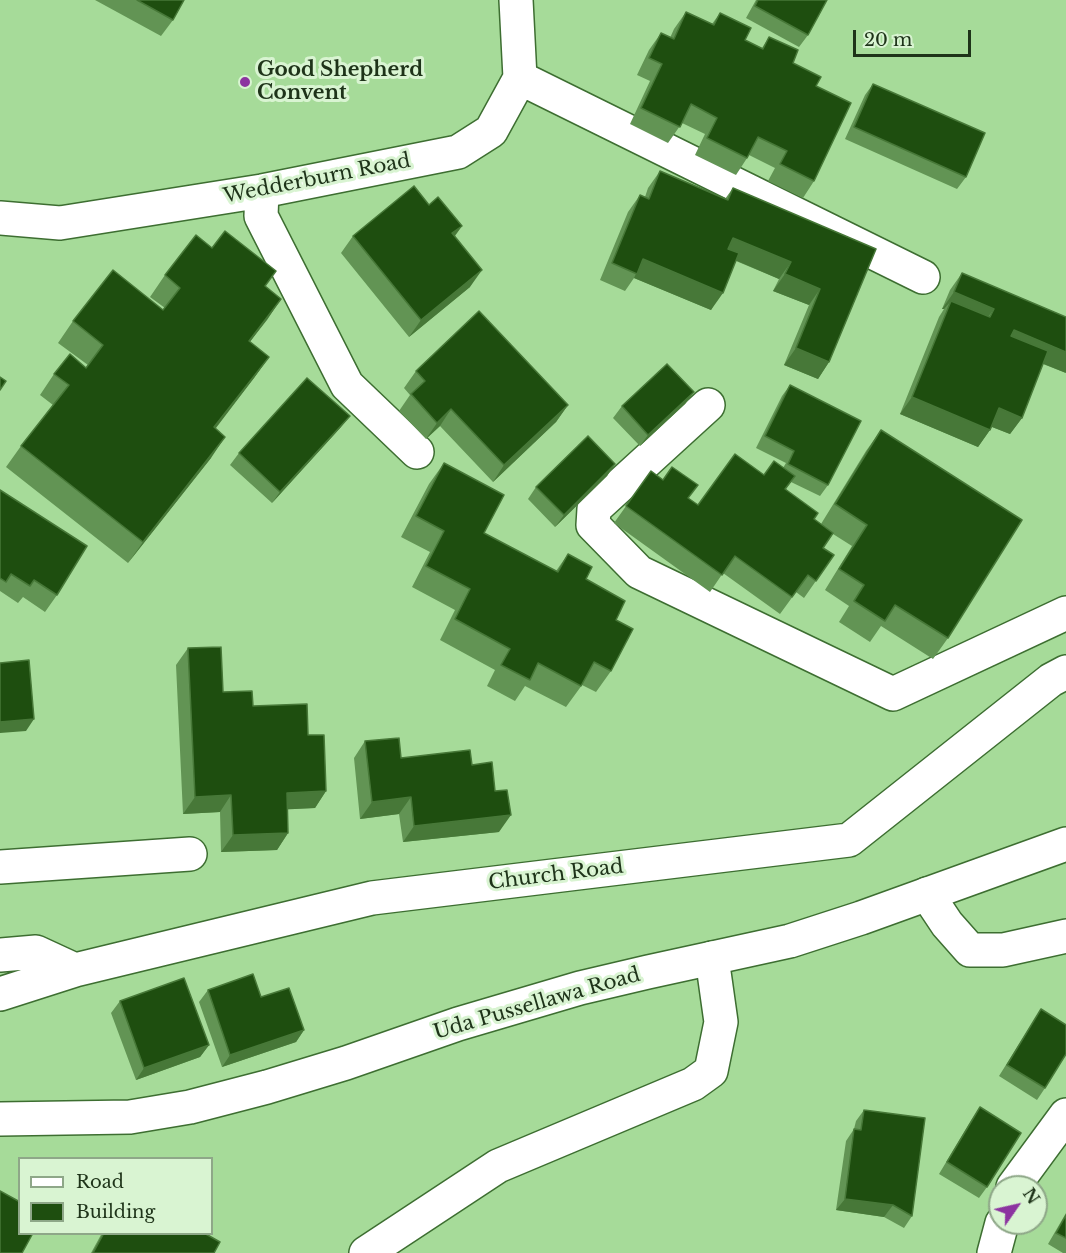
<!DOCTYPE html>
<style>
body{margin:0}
#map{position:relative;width:1066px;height:1253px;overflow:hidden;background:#a6db99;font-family:"Libre Baskerville",serif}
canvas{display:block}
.legend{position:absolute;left:18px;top:1157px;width:195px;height:78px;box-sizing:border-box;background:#d9f4d2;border:2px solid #8ea788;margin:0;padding:8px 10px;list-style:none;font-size:18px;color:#1e3319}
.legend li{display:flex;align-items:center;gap:12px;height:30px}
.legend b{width:30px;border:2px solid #8ea788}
.north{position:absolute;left:988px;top:1175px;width:60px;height:60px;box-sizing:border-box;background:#d9f4d2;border:2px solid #8ea788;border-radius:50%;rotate:56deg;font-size:16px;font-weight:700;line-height:24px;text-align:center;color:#1e3319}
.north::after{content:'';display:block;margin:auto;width:21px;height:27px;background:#8c34a0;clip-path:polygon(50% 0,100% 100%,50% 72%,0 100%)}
.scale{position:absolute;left:853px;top:30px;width:118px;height:27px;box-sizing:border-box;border:3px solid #1e3319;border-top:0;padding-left:8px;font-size:18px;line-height:21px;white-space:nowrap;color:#1e3319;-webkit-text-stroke:4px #d9f4d2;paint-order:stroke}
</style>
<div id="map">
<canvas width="1066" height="1253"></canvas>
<ul class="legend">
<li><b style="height:8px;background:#fff"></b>Road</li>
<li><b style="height:16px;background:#1e4e0f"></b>Building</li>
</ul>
<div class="north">N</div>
<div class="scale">20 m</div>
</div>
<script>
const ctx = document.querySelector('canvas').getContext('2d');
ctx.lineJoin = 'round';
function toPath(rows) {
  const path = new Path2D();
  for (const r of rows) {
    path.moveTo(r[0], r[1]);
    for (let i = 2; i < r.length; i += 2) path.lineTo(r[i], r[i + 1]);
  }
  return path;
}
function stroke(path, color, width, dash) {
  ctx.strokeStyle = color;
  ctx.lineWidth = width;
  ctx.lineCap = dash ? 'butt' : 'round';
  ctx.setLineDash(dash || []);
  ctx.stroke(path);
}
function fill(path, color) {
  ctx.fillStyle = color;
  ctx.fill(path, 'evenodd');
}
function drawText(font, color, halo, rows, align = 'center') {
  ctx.font = font + ' "Libre Baskerville",serif';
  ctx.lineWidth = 6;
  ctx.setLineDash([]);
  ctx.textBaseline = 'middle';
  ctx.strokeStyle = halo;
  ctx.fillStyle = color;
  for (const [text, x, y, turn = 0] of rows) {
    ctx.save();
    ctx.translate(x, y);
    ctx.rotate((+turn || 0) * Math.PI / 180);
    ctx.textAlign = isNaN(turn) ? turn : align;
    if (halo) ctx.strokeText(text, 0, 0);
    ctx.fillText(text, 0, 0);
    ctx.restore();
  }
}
const minor = toPath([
 [520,78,923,277],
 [262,191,261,216,347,385,417,452],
 [0,218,60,223,262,191,458,152,491,131,520,78,516,0],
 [708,405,594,509,593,525,639,572,893,694,1066,613],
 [0,867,190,854],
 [927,894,947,924,970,950,1003,950,1066,936],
 [0,955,36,952,75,970],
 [0,994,75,970,372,898,849,840,1051,680,1066,672],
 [1013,1187,1066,1115],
 [366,1253,498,1166,693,1084,711,1071,721,1022,712,958],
 [994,1253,1002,1223]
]);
const major = toPath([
 [0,1119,130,1117,190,1107,267,1087,346,1063,458,1024,580,988,648,972,790,941,861,918,1066,844]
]);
stroke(minor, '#3d6e31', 36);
stroke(major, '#3d6e31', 36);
stroke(minor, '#fff', 33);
stroke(major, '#fff', 33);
fill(toPath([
 [95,0,184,0,173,20,161,36],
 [756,0,827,0,808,35,799,47,746,18],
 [686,12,712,24,720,13,745,40,762,48,769,37,793,63,816,86,814,181,803,198,768,181,775,168,749,155,736,175,695,155,705,134,682,123,668,143,630,124,650,81,637,75,649,50,661,33,670,38,674,29],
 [873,84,966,177,957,189,845,139,865,95],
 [660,171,725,199,733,188,876,249,829,362,818,379,784,365,809,305,773,291,779,279,736,261,711,310,634,278,625,291,600,280,628,212,640,195,645,197,648,188],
 [429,205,462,226,455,236,470,287,409,337,341,253,353,236],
 [212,248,281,299,250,342,269,357,254,378,215,428,211,458,128,563,6,467,21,446,53,405,40,395,54,374,86,368,88,365,58,343,73,321,163,310,165,308,150,297,165,275],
 [962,273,1066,373,1043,364,1022,418,1010,434,992,427,978,447,900,414,939,317,944,309,942,309,950,290],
 [416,371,568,405,556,422,493,482,440,426,426,439,399,411,410,395,404,388],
 [790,385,828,485,820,496,791,482,786,489,814,519,821,524,866,451,881,430,948,638,933,659,881,626,870,642,839,622,849,606,825,590,852,546,833,534,823,548,834,555,804,598,796,592,780,614,723,573,710,592,614,523,651,471,698,505,783,468,786,463,756,448,782,396],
 [694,392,685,404,640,446,613,418,622,406],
 [341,427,272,503,230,465,239,453],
 [444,463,484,533,556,571,568,554,616,620,611,671,596,692,582,685,566,707,525,686,515,701,487,686,495,670,440,640,455,610,412,587,430,552,401,537,429,484],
 [615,464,607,476,555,527,528,499,536,487],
 [0,490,57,595,45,612,23,597,18,603,0,591],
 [188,648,223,692,253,706,326,791,315,808,287,809,288,833,277,850,221,852,220,812,183,814,176,665],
 [365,741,401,758,472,765,499,832,403,842,399,814,360,819,354,758],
 [208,990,261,997,304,1030,296,1042,222,1067,199,1002],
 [120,1001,209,1045,200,1057,136,1080,111,1013],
 [1041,1009,1045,1088,1037,1100,999,1076],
 [980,1107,987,1187,979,1198,939,1174,972,1119],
 [864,1110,912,1216,904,1228,884,1217,836,1210,846,1141,854,1129,856,1121],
 [1066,1213,1066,1253,1063,1253,1048,1244],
 [102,1233,204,1233,214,1253,91,1253]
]), '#629454');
fill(toPath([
 [462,226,450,242,452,233],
 [733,238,791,262,779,279,721,254],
 [643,259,723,293,711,310,634,278],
 [482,270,470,287,409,337,421,320],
 [785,274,820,289,809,305,773,291],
 [954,292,994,309,982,325,951,301,944,309,942,309],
 [281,299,267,320,234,362,249,341],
 [1014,330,1066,352,1066,373,1002,347],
 [796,348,829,362,818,379,784,365],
 [269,357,254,378,200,449,214,427],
 [694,392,685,404,640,446,648,435],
 [912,397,990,430,978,447,900,414],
 [568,405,556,422,493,482,504,465],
 [999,408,1022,418,1010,434,987,425],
 [451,409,440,426,426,439,437,423],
 [350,416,341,427,272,503,280,492],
 [225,437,211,458,128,563,143,542],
 [615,464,607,476,555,527,564,515],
 [34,719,26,731,0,733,0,722],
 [326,791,315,808,275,810,287,793],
 [231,795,220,812,183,814,195,797],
 [411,797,399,814,360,819,372,802],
 [511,815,499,832,403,842,414,826],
 [288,833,277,850,221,852,233,835],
 [304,1030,296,1042,222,1067,230,1055],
 [209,1045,200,1057,136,1080,144,1068],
 [845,1199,893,1205,884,1217,836,1210]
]), '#477838');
const building = toPath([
 [137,0,184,0,173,20,137,0],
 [758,0,827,0,808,35,755,6,758,0],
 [686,12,714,25,720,13,751,28,745,40,763,49,769,37,798,50,793,63,821,77,816,86,851,103,814,181,780,164,787,151,758,137,747,158,707,138,717,118,691,104,680,127,641,108,662,64,649,58,661,33,674,39,686,12],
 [873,84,985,133,966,177,854,127,873,84],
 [660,171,728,200,733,188,876,249,829,362,796,348,820,289,785,274,791,262,733,238,728,249,739,253,723,293,643,259,637,274,612,263,640,195,649,199,660,171],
 [414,186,429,205,438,197,462,226,452,233,482,270,421,320,353,236,414,186],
 [225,231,276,271,265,286,281,299,249,341,269,357,214,427,225,437,143,542,21,446,69,385,54,374,70,354,86,368,103,345,73,321,113,270,163,310,180,288,165,275,196,235,212,248,225,231],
 [962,273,1066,317,1066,352,1014,330,1011,336,1048,351,1022,418,999,408,990,430,912,397,951,301,990,317,994,309,954,292,962,273],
 [479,311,568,405,504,465,451,409,437,423,411,394,425,381,416,371,479,311],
 [667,364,694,392,648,435,622,406,667,364],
 [0,377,6,381,0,390,0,377],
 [307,378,350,416,280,492,239,453,307,378],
 [790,385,861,421,828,485,788,464,794,451,765,436,790,385],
 [881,430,1022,520,948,638,895,605,885,621,854,601,864,585,839,569,867,525,835,504,881,430],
 [588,436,615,464,564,515,536,487,588,436],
 [735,454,764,475,774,461,795,476,785,489,818,513,814,519,833,533,823,548,834,555,816,581,808,575,792,597,735,556,722,575,626,506,651,471,663,480,672,467,698,485,688,498,698,505,735,454],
 [444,463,504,495,484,533,558,572,568,554,592,567,586,579,625,601,616,620,633,629,611,671,594,662,581,686,538,663,530,680,501,665,510,649,455,619,470,589,426,566,444,531,416,516,444,463],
 [0,490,87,546,57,595,34,580,30,586,11,574,6,582,0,578,0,490],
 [221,647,223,692,252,691,253,706,307,704,308,735,324,735,326,791,287,793,288,833,233,835,231,795,195,797,188,648,221,647],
 [29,660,34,719,0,722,0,663,29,660],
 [399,738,401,758,470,750,472,765,492,762,495,791,507,790,511,815,414,826,411,797,372,802,365,741,399,738],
 [253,974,261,997,289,988,304,1030,230,1055,208,990,253,974],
 [184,978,209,1045,144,1068,120,1001,184,978],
 [1041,1009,1066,1025,1066,1054,1045,1088,1007,1065,1041,1009],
 [980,1107,1021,1133,987,1187,947,1162,980,1107],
 [864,1110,925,1118,912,1216,893,1205,845,1199,854,1129,861,1130,864,1110],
 [0,1191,20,1202,20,1233,33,1233,22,1253,0,1253,0,1191],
 [1066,1215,1066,1238,1056,1233,1066,1215],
 [104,1233,204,1233,220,1242,214,1253,93,1253,104,1233]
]);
fill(building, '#1e4e0f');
stroke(building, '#477838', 1.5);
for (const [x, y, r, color] of [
 [245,82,6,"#8c34a0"]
]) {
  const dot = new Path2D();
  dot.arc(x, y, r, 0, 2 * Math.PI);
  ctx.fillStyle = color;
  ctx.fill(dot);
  stroke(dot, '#d9f4d2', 2);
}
drawText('bold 20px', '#1e3319', '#d9f4d2', [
 ["Good Shepherd",257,70],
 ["Convent",257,93]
], 'left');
drawText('20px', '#1e3319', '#d9f4d2', [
 ["Wedderburn Road",317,179,-11],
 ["Church Road",556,875,-7],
 ["Uda Pussellawa Road",537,1004,-16]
]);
</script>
